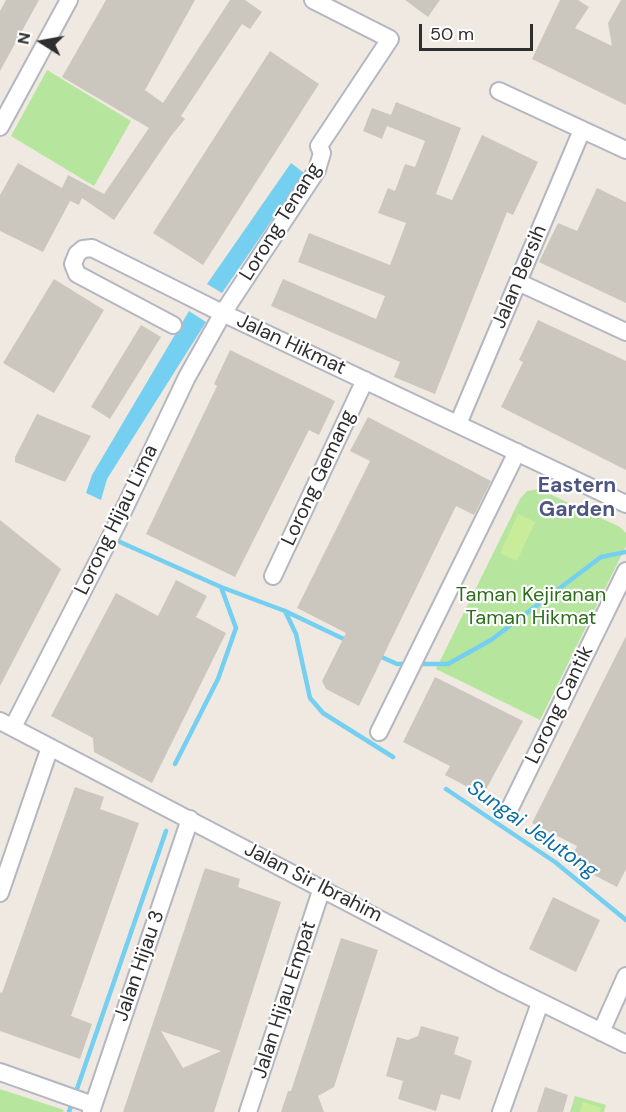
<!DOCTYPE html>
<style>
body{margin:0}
#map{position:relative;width:626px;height:1112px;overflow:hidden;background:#efe9e1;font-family:"DM Sans",sans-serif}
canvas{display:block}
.north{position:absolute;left:12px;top:12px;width:60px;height:60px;-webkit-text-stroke:4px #fff;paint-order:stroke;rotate:281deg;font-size:16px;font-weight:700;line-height:24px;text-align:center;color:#2e2e2e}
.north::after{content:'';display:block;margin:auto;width:21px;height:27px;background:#2e2e2e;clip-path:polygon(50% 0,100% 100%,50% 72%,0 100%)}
.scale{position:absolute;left:419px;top:24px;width:114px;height:27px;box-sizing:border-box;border:3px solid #2e2e2e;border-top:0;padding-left:8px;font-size:18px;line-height:21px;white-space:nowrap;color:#2e2e2e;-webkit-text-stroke:4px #fff;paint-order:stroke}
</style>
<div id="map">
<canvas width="626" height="1112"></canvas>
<div class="north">N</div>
<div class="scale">50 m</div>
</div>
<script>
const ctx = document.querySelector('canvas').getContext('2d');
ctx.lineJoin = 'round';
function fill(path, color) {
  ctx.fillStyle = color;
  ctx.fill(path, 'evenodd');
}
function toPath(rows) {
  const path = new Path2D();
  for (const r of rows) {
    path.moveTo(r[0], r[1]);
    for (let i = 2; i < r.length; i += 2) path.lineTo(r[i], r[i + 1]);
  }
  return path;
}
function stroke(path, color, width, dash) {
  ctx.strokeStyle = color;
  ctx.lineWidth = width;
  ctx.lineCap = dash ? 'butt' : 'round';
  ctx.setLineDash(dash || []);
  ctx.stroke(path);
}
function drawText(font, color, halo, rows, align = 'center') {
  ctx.font = font + ' "DM Sans",sans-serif';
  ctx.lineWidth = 4.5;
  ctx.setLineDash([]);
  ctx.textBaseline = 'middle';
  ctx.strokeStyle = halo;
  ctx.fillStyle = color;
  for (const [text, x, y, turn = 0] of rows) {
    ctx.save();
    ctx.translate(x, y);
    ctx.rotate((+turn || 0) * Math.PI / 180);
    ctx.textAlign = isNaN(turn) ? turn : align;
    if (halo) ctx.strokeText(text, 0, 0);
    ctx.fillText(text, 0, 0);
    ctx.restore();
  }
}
fill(toPath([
 [47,70,131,121,94,186,11,136],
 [539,489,620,527,626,533,626,546,540,720,436,669,520,499,527,491],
 [0,1089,64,1110,63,1112,0,1112],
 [575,1096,606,1105,604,1112,570,1112]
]), '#b6e59e');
fill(toPath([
 [518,514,535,522,517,561,500,553],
 [583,1102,601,1108,600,1112,580,1112]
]), '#c9ec9a');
fill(toPath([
 [291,163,304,173,222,293,207,284],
 [189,311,206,322,107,479,101,500,86,493,92,475]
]), '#75cff0');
stroke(toPath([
 [120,542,221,587,285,611,348,641],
 [285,611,296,634,310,698,323,713,393,757],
 [377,655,397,664,409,664],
 [417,664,448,664,491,640,601,557,626,552],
 [175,764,218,679,236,628,221,587],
 [446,789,555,862,626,920],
 [69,1112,166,831]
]), '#75cff0', 4.5);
fill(toPath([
 [6,0,39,0,0,71,0,11],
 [106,0,195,0,145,90,163,103,230,0,245,0,262,12,250,29,242,24,181,116,185,119,171,136,114,220,82,198,79,205,70,201,43,252,0,231,0,195,18,163,62,188,68,175,104,194,149,128,62,77],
 [405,0,440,0,428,17],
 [560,0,578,0,589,7,575,28,612,46,608,23,621,0,626,0,626,105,532,59],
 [270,51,319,84,203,265,153,233],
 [396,102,461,128,436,194,452,200,482,135,538,162,513,215,507,212,435,394,394,377,400,362,271,306,283,279,376,319,385,296,298,262,309,233,390,265,406,223,378,213,388,188,395,191,405,164,415,167,425,141,387,126,382,139,363,131,372,108,391,115],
 [597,188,626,202,626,303,539,262,558,223,577,231],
 [54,279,104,310,54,393,3,363],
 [538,320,626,361,626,470,501,407,523,362,519,360],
 [141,325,161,337,110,419,91,407],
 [230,350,335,401,319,435,309,430,235,577,146,534,217,386,214,384],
 [37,414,91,436,65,482,15,462,15,457],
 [368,417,491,481,474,515,456,506,359,706,326,689,322,681,346,633,297,608,370,461,350,451],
 [0,520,61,569,0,686],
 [176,580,207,596,196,617,226,633,152,783,94,752,93,738,51,716,116,593,158,616],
 [626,636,626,869,617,887,569,862,577,846,532,823],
 [435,677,523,721,483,795,445,775,450,766,403,742],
 [75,787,104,797,100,809,139,823,71,1016,92,1024,80,1059,0,1031,0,992,2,993],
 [205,868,240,879,238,887,281,902,214,1112,123,1112],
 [161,1031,221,1051,183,1068],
 [553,897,600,920,576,972,529,949],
 [341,938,378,950,334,1087,318,1096,324,1112,281,1112,288,1091,291,1091],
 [421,1026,459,1037,454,1054,472,1061,460,1100,441,1094,436,1111,398,1099,403,1081,386,1076,397,1037,408,1040,418,1036],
 [545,1087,568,1095,563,1112,537,1112]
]), '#cbc7bf');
const street = toPath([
 [499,91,626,150],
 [0,127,69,0],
 [518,282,626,332],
 [173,325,77,274,73,264,77,254,83,249,92,248,212,308,626,504],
 [458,424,582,130],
 [273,576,365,380],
 [0,721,500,982,626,1044],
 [13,727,117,524,187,377,223,313,317,170,322,153,319,146,390,39,313,0],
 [379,732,517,452],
 [510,808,626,571],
 [0,893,50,747],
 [601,1032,626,976],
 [0,1072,93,1105],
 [91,1112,190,819],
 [248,1112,322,888],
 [501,1112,540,1003]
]);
stroke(street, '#b4b7c1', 20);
stroke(street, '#fff', 16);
drawText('20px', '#2e2e2e', '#fff', [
 ["Lorong Tenang",281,222,-58],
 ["Jalan Bersih",520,277,-67],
 ["Jalan Hikmat",291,345,25],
 ["Lorong Gemang",319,478,-65],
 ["Lorong Hijau Lima",117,520,-64],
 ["Lorong Cantik",560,705,-64],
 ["Jalan Sir Ibrahim",313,883,27],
 ["Jalan Hijau 3",140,966,-71],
 ["Jalan Hijau Empat",285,1000,-72]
]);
drawText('20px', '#2c6e1b', '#fff', [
 ["Taman Kejiranan",531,596],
 ["Taman Hikmat",531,619]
]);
drawText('bold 21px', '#4d5680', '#fff', [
 ["Eastern",577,486],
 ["Garden",577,510]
]);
drawText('italic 21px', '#0d6fa3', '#fff', [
 ["Sungai Jelutong",532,830,35]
]);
</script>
